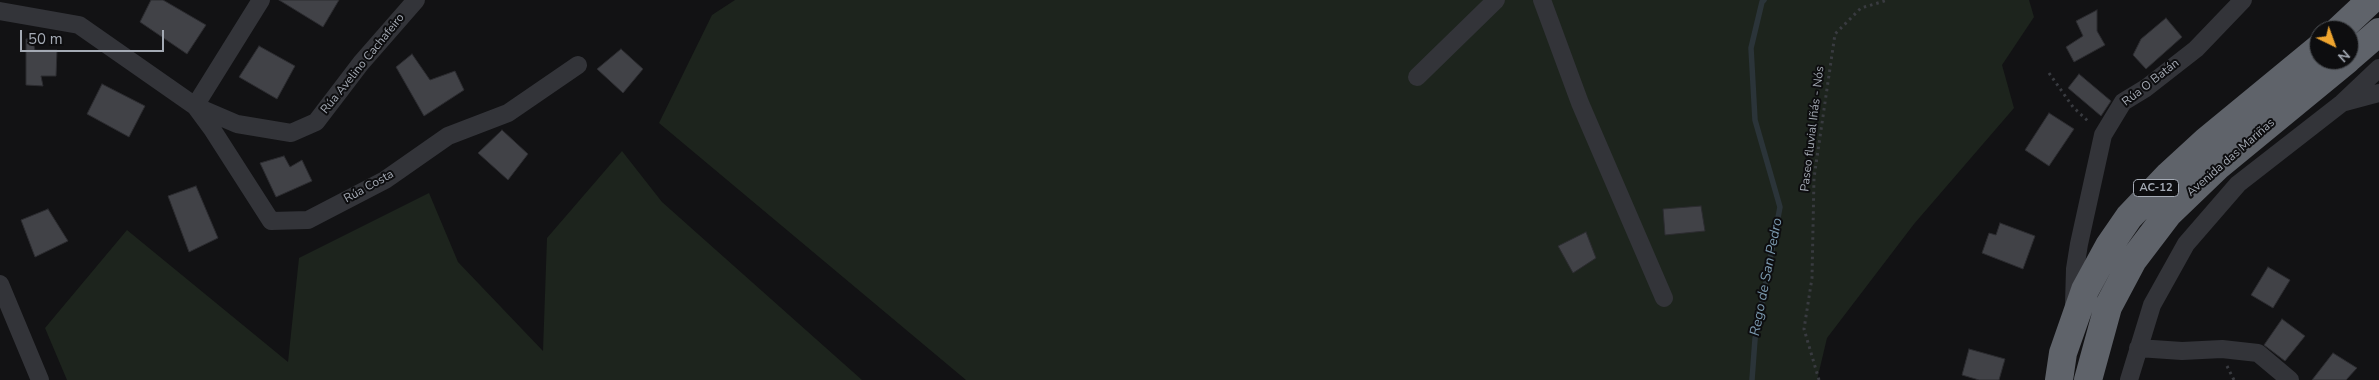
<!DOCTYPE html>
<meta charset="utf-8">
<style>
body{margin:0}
#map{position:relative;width:2379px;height:380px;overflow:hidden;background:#121214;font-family:"Nunito Sans",sans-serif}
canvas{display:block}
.north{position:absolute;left:2309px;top:20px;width:50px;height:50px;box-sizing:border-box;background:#0d0d0f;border:1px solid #494c51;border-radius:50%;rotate:138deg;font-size:14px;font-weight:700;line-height:20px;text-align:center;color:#a4aab4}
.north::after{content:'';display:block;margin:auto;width:18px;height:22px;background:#efa52f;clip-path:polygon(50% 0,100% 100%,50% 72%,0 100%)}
.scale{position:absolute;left:20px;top:30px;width:144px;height:22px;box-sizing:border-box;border:2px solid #a4aab4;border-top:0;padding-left:6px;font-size:15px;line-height:18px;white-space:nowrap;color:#a4aab4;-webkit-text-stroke:4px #0d0d0f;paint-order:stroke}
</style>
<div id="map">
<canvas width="2379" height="380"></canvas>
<div class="north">N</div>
<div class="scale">50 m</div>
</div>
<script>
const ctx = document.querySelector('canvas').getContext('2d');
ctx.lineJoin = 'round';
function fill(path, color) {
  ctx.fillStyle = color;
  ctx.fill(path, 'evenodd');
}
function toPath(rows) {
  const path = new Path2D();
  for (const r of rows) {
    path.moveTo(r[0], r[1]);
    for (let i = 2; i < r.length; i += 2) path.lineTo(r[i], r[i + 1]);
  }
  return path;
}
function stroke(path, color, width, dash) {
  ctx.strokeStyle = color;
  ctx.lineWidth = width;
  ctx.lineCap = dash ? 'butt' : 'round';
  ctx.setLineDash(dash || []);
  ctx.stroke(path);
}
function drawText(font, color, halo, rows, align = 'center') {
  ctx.font = font + ' "Nunito Sans",sans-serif';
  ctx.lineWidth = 4;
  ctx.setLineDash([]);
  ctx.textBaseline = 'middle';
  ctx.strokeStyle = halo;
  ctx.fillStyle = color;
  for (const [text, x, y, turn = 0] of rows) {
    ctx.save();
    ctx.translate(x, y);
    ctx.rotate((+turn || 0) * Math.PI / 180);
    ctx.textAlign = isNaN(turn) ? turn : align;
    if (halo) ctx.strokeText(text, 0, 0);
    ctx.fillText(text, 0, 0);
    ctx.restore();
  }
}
fill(toPath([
 [735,0,2029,0,2034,17,2002,65,2014,108,1914,224,1827,338,1817,380,966,380,659,123,712,15],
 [622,151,662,202,862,380,67,380,45,328,127,230,288,362,299,258,429,193,458,262,543,351,547,238]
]), '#1d241d');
stroke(toPath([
 [1752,380,1755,339,1780,207,1755,120,1751,48,1762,2,1764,0]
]), '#2b3439', 5.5);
const building = toPath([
 [151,0,163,0,206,25,187,54,140,22,151,0],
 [279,0,339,0,323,27,279,0],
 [2097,10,2097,31,2105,45,2074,62,2066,47,2083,36,2076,21,2097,10],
 [2166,18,2182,37,2146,69,2133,55,2141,39,2166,18],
 [32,38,35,50,57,50,56,76,41,76,43,86,26,85,26,39,32,38],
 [259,46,295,66,277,99,239,77,259,46],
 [621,49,643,69,623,93,597,69,621,49],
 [412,54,430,80,455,71,464,90,424,116,396,67,412,54],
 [2079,74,2111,101,2101,116,2068,88,2079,74],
 [102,84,145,106,129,137,87,114,102,84],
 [2049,113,2074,129,2049,166,2025,150,2049,113],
 [502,130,528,154,508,180,478,153,502,130],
 [284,156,290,167,302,160,312,181,276,197,260,163,284,156],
 [196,186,218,238,189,252,168,196,196,186],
 [1701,206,1705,231,1665,235,1663,209,1701,206],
 [48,209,68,241,35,257,21,220,48,209],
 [2000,223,2035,236,2023,269,1982,253,1989,233,1996,235,2000,223],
 [1586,232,1596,258,1573,273,1558,246,1586,232],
 [2268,267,2290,280,2273,308,2251,295,2268,267],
 [2282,319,2305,336,2285,361,2264,345,2282,319],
 [1969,349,2005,359,1999,380,1979,380,1962,375,1969,349],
 [2333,353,2357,368,2346,380,2312,380,2333,353]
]);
fill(building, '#414247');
stroke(building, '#2c2c30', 1);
stroke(toPath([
 [2049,73,2073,107,2089,122],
 [2227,366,2234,380],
 [1819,380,1804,329,1812,278,1814,178,1835,34,1861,8,1888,0]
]), '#393b40', 3, [2.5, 4]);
stroke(toPath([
 [261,0,195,106,212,129,271,221,308,220,385,180,448,136,508,113,578,65],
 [1542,0,1580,103,1664,298],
 [0,11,79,25,195,106,237,124,291,133,316,122,361,63,416,0],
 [1417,77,1496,0],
 [2345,102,2379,93],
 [0,284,40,380],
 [2074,304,2075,269,2079,244,2103,135,2123,102,2146,88,2196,49,2243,0],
 [2138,348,2182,351,2222,349,2258,353,2290,380],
 [2129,380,2152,305,2186,244,2238,184,2342,103,2379,68]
]), '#333439', 18);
stroke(toPath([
 [2339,30,2371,0],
 [2349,58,2379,32],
 [2059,380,2063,353,2085,290,2109,246,2129,217,2169,175,2206,141,2319,48],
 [2088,380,2108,307,2133,260,2168,214,2218,166,2347,60]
]), '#5f636a', 28);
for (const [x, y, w] of [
 [2156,188,45]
]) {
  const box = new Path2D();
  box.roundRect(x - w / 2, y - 8.5, w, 17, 4);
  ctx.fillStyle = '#0d0d0f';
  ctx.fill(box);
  stroke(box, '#a4aab4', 1);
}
drawText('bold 11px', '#a4aab4', null, [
 ["AC-12",2156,188]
]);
drawText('12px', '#a4aab4', '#0d0d0f', [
 ["Rúa Avelino Cachafeiro",363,64,-51],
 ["Rúa O Batán",2151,83,-38],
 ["Paseo fluvial Iñás - Nós",1813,129,-83],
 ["Avenida das Mariñas",2231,158,-41],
 ["Rúa Costa",369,187,-29]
]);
drawText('italic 14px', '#7b99af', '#0d0d0f', [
 ["Rego de San Pedro",1767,277,-79]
]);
</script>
